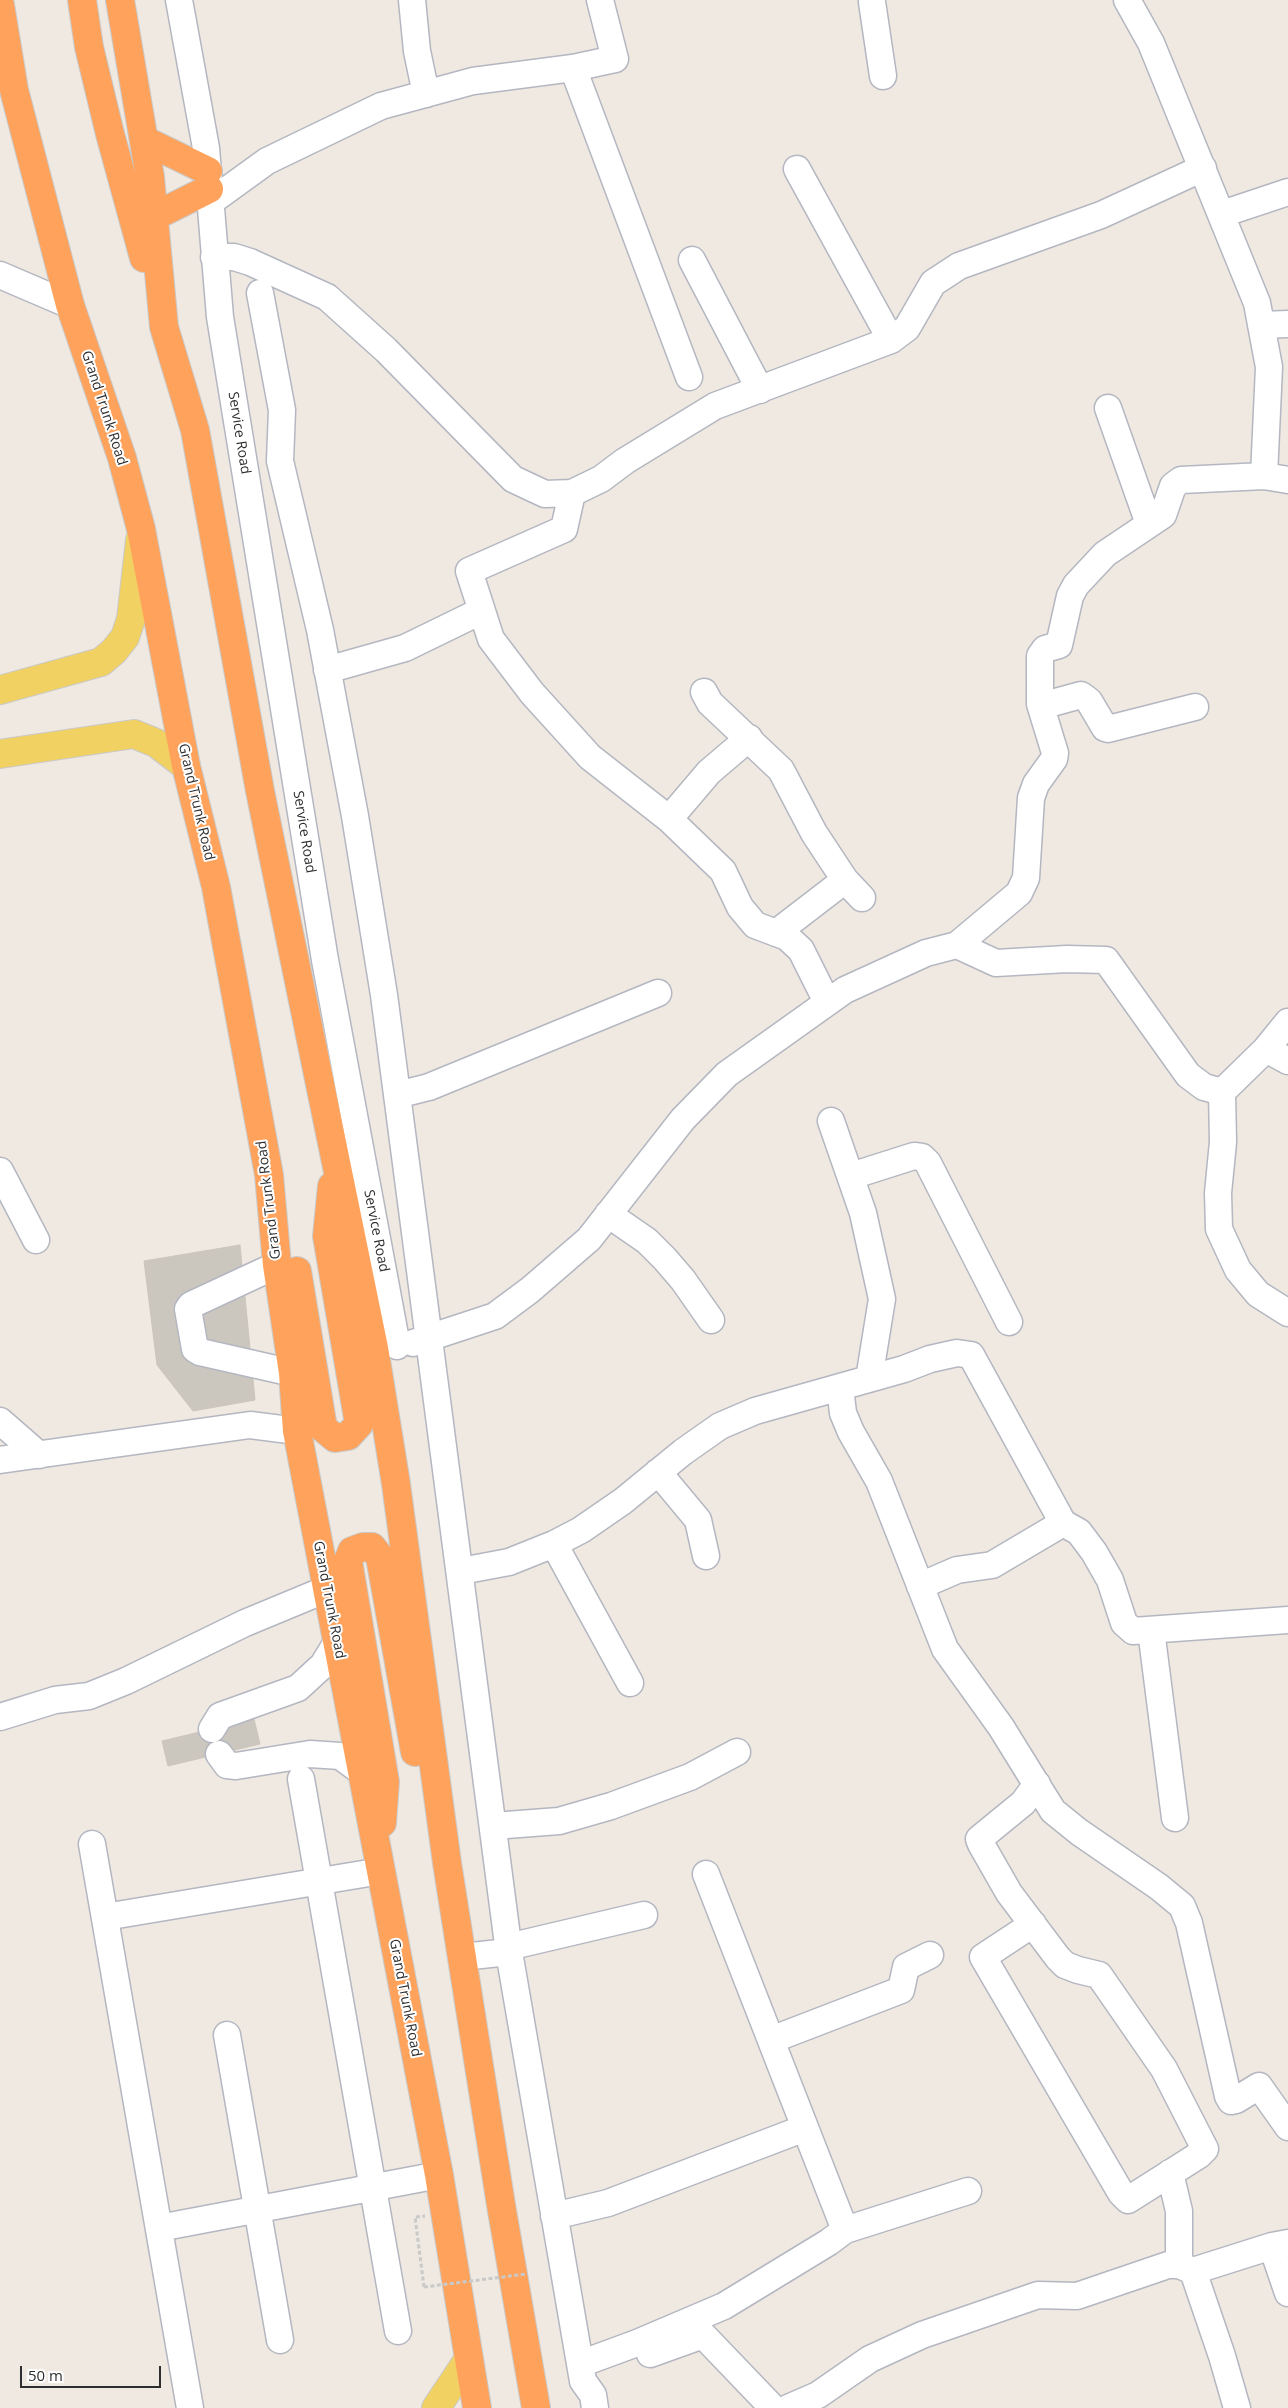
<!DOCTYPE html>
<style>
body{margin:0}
#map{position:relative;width:1288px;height:2408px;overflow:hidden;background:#efe9e1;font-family:"Open Sans",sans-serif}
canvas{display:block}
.scale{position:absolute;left:20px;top:2366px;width:141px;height:22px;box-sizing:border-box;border:2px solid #2e2e2e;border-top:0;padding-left:6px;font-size:15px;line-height:18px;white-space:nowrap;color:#2e2e2e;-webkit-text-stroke:4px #fff;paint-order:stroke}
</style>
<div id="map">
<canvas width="1288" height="2408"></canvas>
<div class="scale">50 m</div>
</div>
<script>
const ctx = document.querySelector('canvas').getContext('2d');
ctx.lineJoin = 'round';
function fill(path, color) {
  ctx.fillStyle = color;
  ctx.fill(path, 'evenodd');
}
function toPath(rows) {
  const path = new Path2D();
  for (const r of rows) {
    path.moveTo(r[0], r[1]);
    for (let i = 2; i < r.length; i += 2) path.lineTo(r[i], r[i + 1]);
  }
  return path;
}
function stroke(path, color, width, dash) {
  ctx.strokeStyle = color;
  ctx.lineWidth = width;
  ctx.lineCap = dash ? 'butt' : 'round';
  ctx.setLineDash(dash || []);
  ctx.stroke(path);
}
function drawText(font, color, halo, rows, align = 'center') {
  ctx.font = font + ' "Open Sans",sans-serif';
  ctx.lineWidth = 4;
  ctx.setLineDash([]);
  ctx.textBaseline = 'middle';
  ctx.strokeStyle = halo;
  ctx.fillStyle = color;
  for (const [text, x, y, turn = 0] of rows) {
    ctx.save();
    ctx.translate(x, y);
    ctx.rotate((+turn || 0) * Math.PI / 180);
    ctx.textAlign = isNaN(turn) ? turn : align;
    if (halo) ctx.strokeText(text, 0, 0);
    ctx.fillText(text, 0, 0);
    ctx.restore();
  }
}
const building = toPath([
 [240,1245,255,1400,193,1411,157,1365,144,1261,240,1245],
 [254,1719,260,1744,168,1766,162,1741,254,1719]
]);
fill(building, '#cbc7bf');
stroke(building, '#cbc5ba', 1);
const minor = toPath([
 [179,0,206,148,220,317,325,960,397,1346],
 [412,0,417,51,426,94],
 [1127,0,1151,43,1257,303,1269,367,1264,476],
 [872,2,883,76],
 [573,68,689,377],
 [797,169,891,340],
 [209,203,267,161,381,106,473,81,573,68,615,59,600,0],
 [1222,214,1288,192],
 [214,257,234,257,250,262,327,297,386,350,513,479,545,494,572,493,601,479,625,461,715,406,891,340,907,328,933,283,959,266,1101,215,1203,168],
 [692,260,760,390],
 [0,275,70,305],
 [260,293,282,410,280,461,320,630,355,816,384,995,509,1952,583,2381,593,2395,595,2408],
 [1261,325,1288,324],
 [1108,408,1149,524],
 [572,493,564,529,469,571,491,639,532,693,590,757,669,819,723,871,740,907,755,925,787,937,801,950,827,1002],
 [327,670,405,648,481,611],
 [704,692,710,703,781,770,814,833,845,880,862,898],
 [1041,706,1081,695,1089,701,1105,728,1108,729,1195,707],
 [669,819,709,772,749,738],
 [776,933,845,880],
 [957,945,1019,893,1026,878,1031,798,1036,784,1054,759,1055,753,1040,704,1040,656,1045,649,1059,645,1070,596,1076,585,1105,554,1163,515,1173,486,1181,480,1264,476,1288,480],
 [1288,1022,1266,1049,1222,1092,1223,1142,1218,1193,1219,1229,1238,1270,1258,1294,1288,1313],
 [1266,1049,1288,1061],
 [397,1095,429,1087,658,993],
 [831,1121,863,1213,882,1299,869,1379],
 [0,1171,36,1240],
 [851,1176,914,1156,922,1157,928,1163,1009,1322],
 [608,1214,647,1241,665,1259,683,1280,711,1320],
 [277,1265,191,1305,188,1309,195,1349,200,1352,293,1373],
 [413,1343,495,1316,530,1290,589,1239,683,1119,727,1074,845,990,926,953,957,945,996,963,1067,959,1106,960,1188,1075,1204,1087,1222,1092],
 [840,1387,843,1413,851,1432,879,1481,945,1649,1001,1727,1053,1811,1079,1832,1159,1887,1182,1906,1189,1923,1228,2096,1231,2101,1236,2100,1259,2086,1288,2127],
 [0,1421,39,1455],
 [0,1460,250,1425,297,1431],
 [658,1472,698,1520,706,1556],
 [554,1544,630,1683],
 [461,1571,509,1562,554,1544,581,1530,623,1501,683,1452,720,1426,755,1411,904,1369,930,1359,957,1353,971,1355,1063,1523,1079,1532,1094,1552,1110,1580,1124,1623,1133,1631,1288,1620],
 [920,1586,957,1570,992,1565,1063,1523],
 [1151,1630,1175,1818],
 [0,1717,55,1700,89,1696,126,1681,245,1623,327,1589],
 [212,1729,220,1716,298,1688,323,1665,337,1642],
 [219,1754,227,1765,236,1766,310,1754,340,1756,362,1772],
 [301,1779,398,2331],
 [493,1826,559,1821,611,1806,690,1777,737,1752],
 [92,1844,190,2408],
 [706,1874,845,2230],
 [105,1917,381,1871],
 [1033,1924,983,1957,1121,2193,1128,2200,1199,2155,1205,2149,1164,2069,1099,1975,1078,1970,1065,1965,1058,1958,1009,1893,981,1844,979,1839,1023,1803,1037,1784],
 [508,1947,644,1915],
 [462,1957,509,1952],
 [227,2035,280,2340],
 [771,2040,901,1990,906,1967,930,1955],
 [1170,2173,1179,2211,1179,2265],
 [554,2216,608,2203,805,2128],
 [159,2228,439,2175],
 [1288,2243,1272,2246,1288,2293],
 [1193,2271,1222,2356,1237,2408],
 [650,2354,703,2335,773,2408],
 [580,2364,637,2343,724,2306,829,2242,845,2230,968,2191],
 [788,2408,818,2395,870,2359,922,2335,1038,2295,1077,2296,1168,2265,1179,2265,1193,2271,1272,2246]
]);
const major = toPath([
 [0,690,101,662,114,651,125,637,131,619,140,540],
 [0,754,134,734,156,743,186,766],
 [436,2408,468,2360]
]);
const highway = toPath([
 [82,0,89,47,110,134,144,258],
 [120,0,150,177,164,327,195,430,260,791,374,1348,396,1484,447,1863,501,2205,536,2408],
 [0,5,14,90,70,305,122,458,141,529,186,766,216,887,269,1175,277,1265,293,1373,297,1431,439,2175,477,2408],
 [144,140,208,171],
 [153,217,209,189],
 [297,1271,323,1428,335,1438,348,1436,359,1424,327,1236,332,1186],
 [382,1823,385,1782,348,1561,352,1551,363,1547,372,1547,380,1557,415,1752]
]);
stroke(minor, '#b4b7c1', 29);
stroke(major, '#c9c9c9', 30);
stroke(highway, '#c9c9c9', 30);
stroke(toPath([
 [424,2287,415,2217,425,2216]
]), '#c9c9c9', 3, [4, 2.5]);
stroke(minor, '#fff', 26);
stroke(major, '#f2d163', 28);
stroke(highway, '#ffa35c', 28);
stroke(toPath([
 [424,2287,526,2274]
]), '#c9c9c9', 3, [4, 2.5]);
drawText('14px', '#2e2e2e', '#fff', [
 ["Grand Trunk Road",104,408,72],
 ["Service Road",239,433,81],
 ["Grand Trunk Road",196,802,77],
 ["Service Road",304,832,81],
 ["Grand Trunk Road",269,1200,-97],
 ["Service Road",376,1231,79],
 ["Grand Trunk Road",329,1600,79],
 ["Grand Trunk Road",405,1998,79]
]);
</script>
